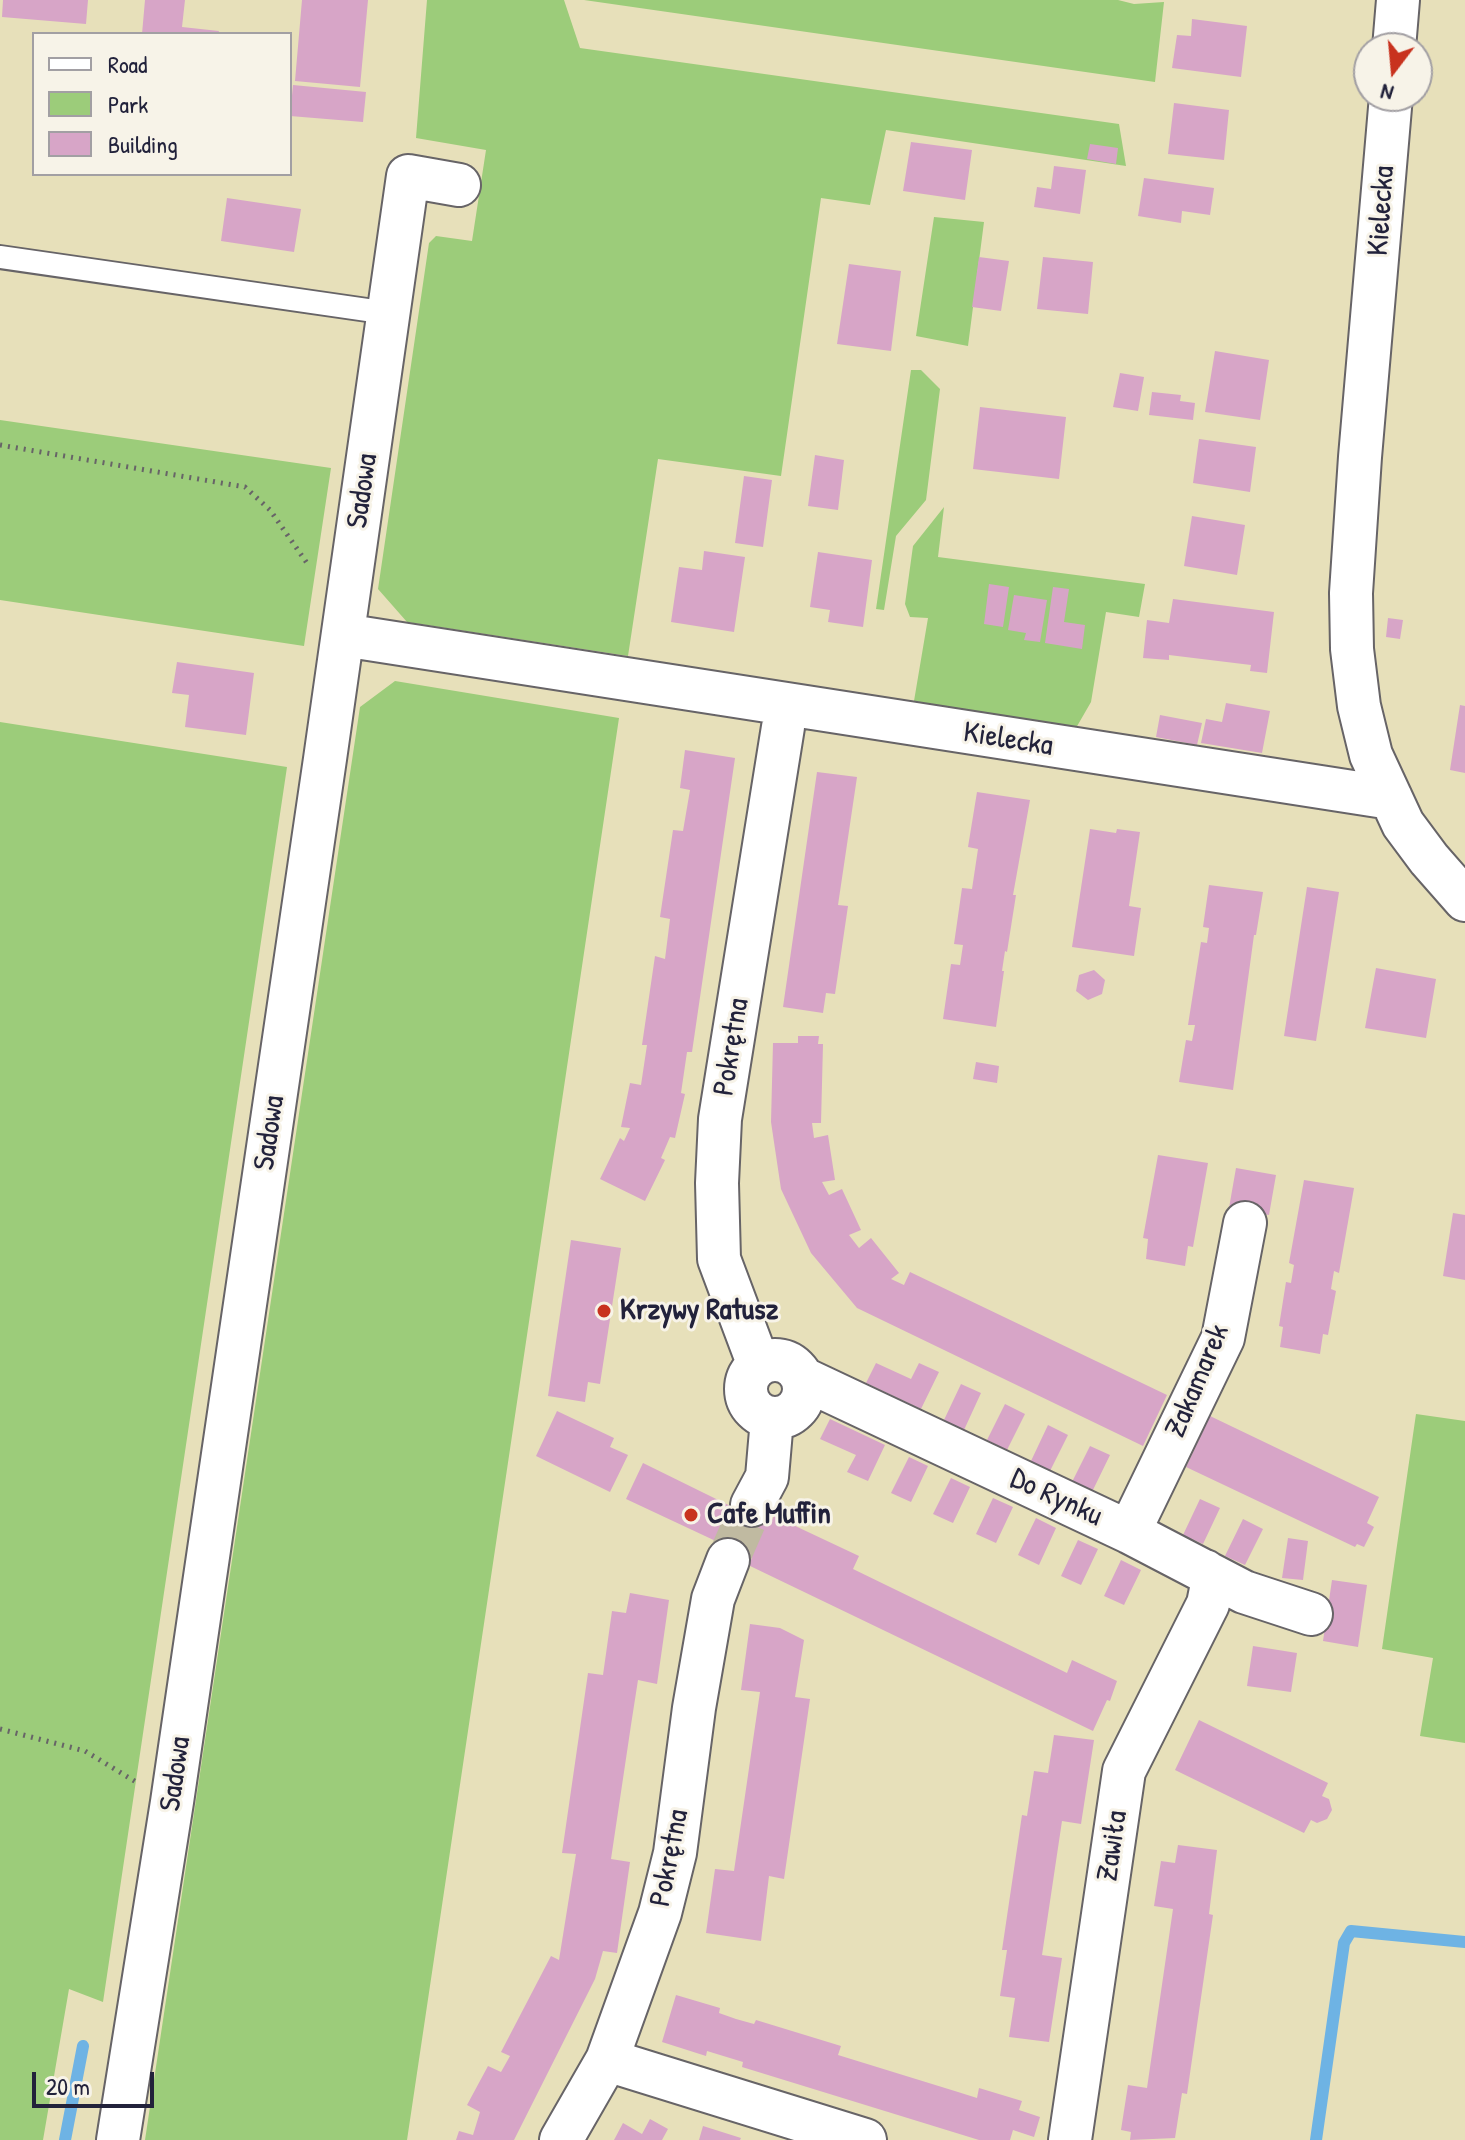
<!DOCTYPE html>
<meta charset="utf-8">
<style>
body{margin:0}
#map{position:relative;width:1465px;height:2140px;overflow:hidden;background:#e7e0ba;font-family:"Patrick Hand",sans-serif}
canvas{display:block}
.legend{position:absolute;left:32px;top:32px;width:260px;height:144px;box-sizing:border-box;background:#f7f3e8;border:2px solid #a29fa3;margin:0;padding:10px 14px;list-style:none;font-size:24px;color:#22223b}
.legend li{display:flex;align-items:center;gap:16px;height:40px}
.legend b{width:40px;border:2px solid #a29fa3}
.north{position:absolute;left:1353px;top:32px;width:80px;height:80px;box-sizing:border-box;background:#f7f3e8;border:2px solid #a29fa3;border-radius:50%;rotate:196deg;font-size:22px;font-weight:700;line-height:32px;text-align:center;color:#22223b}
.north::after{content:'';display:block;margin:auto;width:28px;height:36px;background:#c8321e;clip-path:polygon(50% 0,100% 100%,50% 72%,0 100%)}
.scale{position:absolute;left:32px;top:2072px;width:122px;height:36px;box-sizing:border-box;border:4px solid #22223b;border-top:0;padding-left:10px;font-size:24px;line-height:28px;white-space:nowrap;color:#22223b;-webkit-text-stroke:6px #f7f3e8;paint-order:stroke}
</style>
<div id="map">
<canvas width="1465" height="2140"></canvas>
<ul class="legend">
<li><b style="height:10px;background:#fff"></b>Road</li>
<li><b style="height:22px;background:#9ccc7a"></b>Park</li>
<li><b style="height:22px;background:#d7a5c7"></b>Building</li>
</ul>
<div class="north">N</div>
<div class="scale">20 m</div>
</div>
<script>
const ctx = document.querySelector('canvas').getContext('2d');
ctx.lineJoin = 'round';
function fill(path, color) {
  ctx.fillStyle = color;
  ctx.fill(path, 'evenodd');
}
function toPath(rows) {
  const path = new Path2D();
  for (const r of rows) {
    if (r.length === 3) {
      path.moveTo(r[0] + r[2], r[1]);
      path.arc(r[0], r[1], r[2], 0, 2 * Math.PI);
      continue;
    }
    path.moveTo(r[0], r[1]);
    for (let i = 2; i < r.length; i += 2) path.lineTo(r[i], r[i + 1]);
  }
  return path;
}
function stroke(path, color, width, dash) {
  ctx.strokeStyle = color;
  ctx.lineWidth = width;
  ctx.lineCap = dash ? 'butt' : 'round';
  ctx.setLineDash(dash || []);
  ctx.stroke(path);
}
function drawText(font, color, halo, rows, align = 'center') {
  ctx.font = font + ' "Patrick Hand",sans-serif';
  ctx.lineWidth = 6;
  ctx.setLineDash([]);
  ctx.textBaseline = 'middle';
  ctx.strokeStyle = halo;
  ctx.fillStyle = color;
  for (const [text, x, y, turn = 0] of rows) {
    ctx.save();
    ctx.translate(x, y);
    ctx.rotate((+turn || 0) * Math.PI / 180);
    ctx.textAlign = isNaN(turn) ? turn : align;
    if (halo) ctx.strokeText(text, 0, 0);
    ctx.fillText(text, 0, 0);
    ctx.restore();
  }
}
fill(toPath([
 [427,0,564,0,580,48,1119,124,1126,166,886,130,870,205,821,198,781,476,658,459,628,656,407,622,378,589,429,243,436,236,472,241,486,150,416,138],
 [584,0,1118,0,1134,4,1164,2,1155,82],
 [934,217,984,222,968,346,916,336],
 [911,370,921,370,940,389,926,500,896,536,884,610,876,609],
 [0,420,331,468,304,646,0,600],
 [944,507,938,557,1145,584,1139,617,1106,612,1091,702,1076,728,914,701,928,618,910,617,905,604,913,546],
 [395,681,619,718,407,2140,145,2140,360,707],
 [0,722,287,767,103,2002,69,1989,43,2140,0,2140],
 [1416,1414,1465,1421,1465,1743,1420,1736,1433,1658,1382,1649]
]), '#9ccc7a');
stroke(toPath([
 [65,2140,83,2046],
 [1316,2140,1344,1943,1351,1931,1465,1942]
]), '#6eb3e4', 12);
fill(toPath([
 [3,0,88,0,86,24,2,17],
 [145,0,185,0,182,27,219,31,218,34,142,34],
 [302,0,368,0,360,87,295,81],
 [1192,19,1247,26,1241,77,1172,68,1177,35,1191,36],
 [293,85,366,92,363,122,290,116],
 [1174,103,1229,110,1224,160,1168,154],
 [911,142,972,150,965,200,903,191],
 [1090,144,1118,148,1116,164,1087,159],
 [1054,166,1086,170,1080,214,1034,207,1037,187,1051,189],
 [1144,178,1214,188,1210,215,1182,211,1181,223,1138,216],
 [227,198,301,209,294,252,221,241],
 [979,257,1009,261,1001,311,972,307],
 [1043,257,1093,262,1088,314,1037,309],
 [849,264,901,271,891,351,837,344],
 [1215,351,1269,360,1260,420,1205,412],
 [1120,373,1144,377,1138,411,1113,407],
 [1152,392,1181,395,1180,401,1195,403,1193,420,1149,415],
 [980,407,1066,417,1059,479,973,469],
 [1199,439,1256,447,1250,492,1193,483],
 [815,455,844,460,838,510,808,506],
 [744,476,772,480,763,547,735,543],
 [1192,516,1245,525,1237,575,1184,566],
 [704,551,745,557,734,632,671,622,679,567,702,570],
 [818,552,872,560,863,627,828,622,830,610,810,607],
 [989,584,1009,587,1003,627,984,624],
 [1053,587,1069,589,1064,622,1085,625,1082,649,1045,643],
 [1014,595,1047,600,1040,642,1024,640,1026,633,1008,630],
 [1173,599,1274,612,1267,673,1250,671,1251,665,1169,655,1169,660,1143,658,1147,620,1169,623],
 [1388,618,1403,620,1400,639,1386,637],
 [177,662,254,673,246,735,185,727,189,695,172,693],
 [1226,703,1270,711,1262,753,1201,743,1206,719,1222,722],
 [1460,705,1465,706,1465,773,1450,770],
 [1160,715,1202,723,1197,745,1156,737],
 [685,750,735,758,692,1052,687,1052,681,1093,685,1094,675,1138,670,1137,661,1158,665,1160,645,1201,600,1179,620,1138,624,1141,630,1128,621,1127,630,1083,641,1085,647,1045,642,1045,655,956,665,959,670,919,660,917,673,830,683,831,690,790,680,788],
 [817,772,857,777,838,905,848,906,835,994,826,993,823,1013,783,1007],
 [977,792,1030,800,1013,895,1016,895,1007,952,1005,951,1002,971,1004,971,996,1027,943,1019,951,964,960,965,963,945,954,944,962,888,972,889,978,849,968,847],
 [1090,829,1116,833,1117,829,1140,832,1129,906,1141,908,1134,956,1072,947],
 [1209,885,1263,892,1256,935,1254,935,1233,1090,1179,1082,1186,1040,1192,1041,1195,1025,1188,1025,1201,942,1207,943,1209,928,1203,927],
 [1307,887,1339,892,1316,1041,1284,1036],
 [1376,968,1436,979,1426,1038,1365,1028],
 [1094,970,1105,980,1102,994,1088,1000,1076,991,1079,975],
 [798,1036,819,1036,818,1044,823,1044,821,1123,812,1123,814,1138,828,1135,835,1180,822,1182,829,1195,842,1189,861,1230,849,1235,859,1248,871,1238,899,1273,891,1279,904,1285,910,1272,1167,1395,1143,1446,857,1308,811,1253,781,1189,771,1122,773,1043,798,1043],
 [976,1062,999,1066,997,1083,973,1079],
 [1158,1155,1208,1163,1193,1247,1188,1246,1185,1266,1146,1259,1148,1239,1143,1238],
 [1236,1168,1276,1175,1269,1215,1229,1208],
 [1304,1180,1354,1188,1339,1273,1334,1271,1331,1289,1336,1291,1328,1335,1323,1334,1320,1354,1280,1347,1283,1327,1279,1326,1286,1282,1291,1283,1294,1265,1289,1263],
 [1453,1213,1465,1215,1465,1280,1443,1276],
 [571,1240,621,1248,600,1384,588,1382,585,1402,548,1396],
 [876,1363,911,1379,919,1363,939,1372,921,1409,866,1383],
 [961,1384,981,1393,964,1430,944,1420],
 [1005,1404,1025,1414,1007,1450,987,1440],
 [557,1411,614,1438,610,1447,628,1455,610,1492,536,1456],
 [1210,1416,1379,1497,1367,1523,1374,1527,1364,1547,1357,1544,1355,1547,1186,1467],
 [830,1419,885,1445,868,1481,847,1472,856,1455,820,1439],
 [1048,1425,1068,1435,1050,1471,1031,1461],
 [1090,1446,1110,1455,1092,1492,1072,1482],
 [909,1457,928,1466,911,1502,891,1493],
 [643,1463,769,1525,774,1516,859,1556,853,1569,1067,1673,1072,1660,1117,1681,1110,1701,1107,1700,1093,1731,748,1565,752,1558,626,1499],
 [951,1478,970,1487,953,1523,933,1514],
 [993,1498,1013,1507,996,1543,976,1534],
 [1200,1499,1220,1508,1203,1544,1183,1535],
 [1036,1518,1056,1528,1039,1565,1018,1555],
 [1243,1519,1263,1529,1245,1565,1225,1556],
 [1288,1538,1308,1541,1303,1580,1282,1578],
 [1078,1540,1098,1549,1081,1585,1061,1576],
 [1121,1560,1141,1570,1124,1605,1104,1596],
 [1332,1580,1367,1585,1358,1647,1323,1641],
 [630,1593,669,1600,657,1684,638,1680,631,1725,611,1859,630,1862,617,1953,603,1951,595,1979,514,2140,456,2140,459,2131,473,2135,480,2112,467,2105,488,2066,501,2072,510,2056,501,2052,551,1956,559,1960,576,1854,562,1853,588,1673,603,1675,612,1611,626,1613],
 [750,1624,780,1628,804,1640,795,1697,810,1699,784,1879,769,1876,761,1941,706,1933,715,1869,734,1871,747,1782,760,1692,741,1690],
 [1253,1646,1297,1653,1291,1692,1247,1686],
 [1199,1720,1328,1783,1322,1796,1329,1799,1332,1810,1327,1819,1317,1823,1311,1820,1304,1833,1175,1770],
 [1054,1735,1094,1740,1081,1824,1062,1821,1042,1955,1062,1958,1049,2042,1009,2037,1015,1998,1000,1996,1007,1950,1002,1950,1022,1815,1027,1816,1034,1771,1048,1773],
 [1178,1845,1217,1850,1209,1914,1213,1915,1187,2094,1182,2093,1175,2138,1130,2140,1131,2132,1121,2130,1128,2085,1147,2088,1173,1909,1154,1906,1161,1861,1175,1863],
 [676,1995,720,2008,719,2013,736,2019,754,2024,756,2020,841,2046,838,2055,958,2092,977,2098,979,2088,1022,2101,1019,2110,1040,2117,1034,2137,1013,2130,1010,2140,979,2140,742,2067,743,2062,707,2051,706,2056,662,2042],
 [650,2119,668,2129,662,2140,614,2140,623,2123,642,2134],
 [703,2126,741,2138,740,2140,699,2140]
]), '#d7a5c7');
stroke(toPath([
 [728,1560,752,1505]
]), '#c0baa1', 42, [42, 21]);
const service = toPath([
 [0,257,388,313]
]);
const minor = toPath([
 [1394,48,1398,0],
 [1391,96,1360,457,1351,593,1352,649,1359,706,1371,755,1403,824,1429,859,1465,900],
 [343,635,1391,798],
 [775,1389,29],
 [758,1363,719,1259,717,1183,720,1119,783,727],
 [802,1378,1129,1532,1244,1592,1311,1614],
 [752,1505,767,1477,772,1419],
 [1129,1532,1223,1338,1245,1223],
 [607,2060,865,2140],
 [118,2140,172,1802,325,759,408,176,459,185],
 [561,2140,607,2060,660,1913,675,1853,694,1708,713,1599,728,1560],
 [1070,2140,1124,1771,1208,1604,1212,1584,1205,1571]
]);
stroke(service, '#676467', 26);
stroke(minor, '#676467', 46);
stroke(toPath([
 [0,445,245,487,270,510,309,566],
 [0,1729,85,1751,136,1782]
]), '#676467', 5, [2, 6]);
stroke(service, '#fff', 22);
stroke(minor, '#fff', 42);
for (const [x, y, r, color] of [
 [604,1311,8,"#c8321e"],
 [691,1515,8,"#c8321e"]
]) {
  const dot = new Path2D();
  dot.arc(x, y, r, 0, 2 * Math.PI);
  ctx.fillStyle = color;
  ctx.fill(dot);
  stroke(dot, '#f7f3e8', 3);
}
drawText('30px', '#22223b', '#f7f3e8', [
 ["Kielecka",1382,211,-86],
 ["Sadowa",363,491,-82],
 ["Kielecka",1008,740,9],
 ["Pokrętna",732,1047,-81],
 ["Sadowa",270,1133,-82],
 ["Zakamarek",1198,1381,-67],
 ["Do Rynku",1056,1498,25],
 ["Sadowa",176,1774,-82],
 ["Zawiła",1113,1846,-82],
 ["Pokrętna",670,1858,-79]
]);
drawText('bold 30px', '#22223b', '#f7f3e8', [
 ["Krzywy Ratusz",620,1311],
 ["Cafe Muffin",707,1515]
], 'left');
</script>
